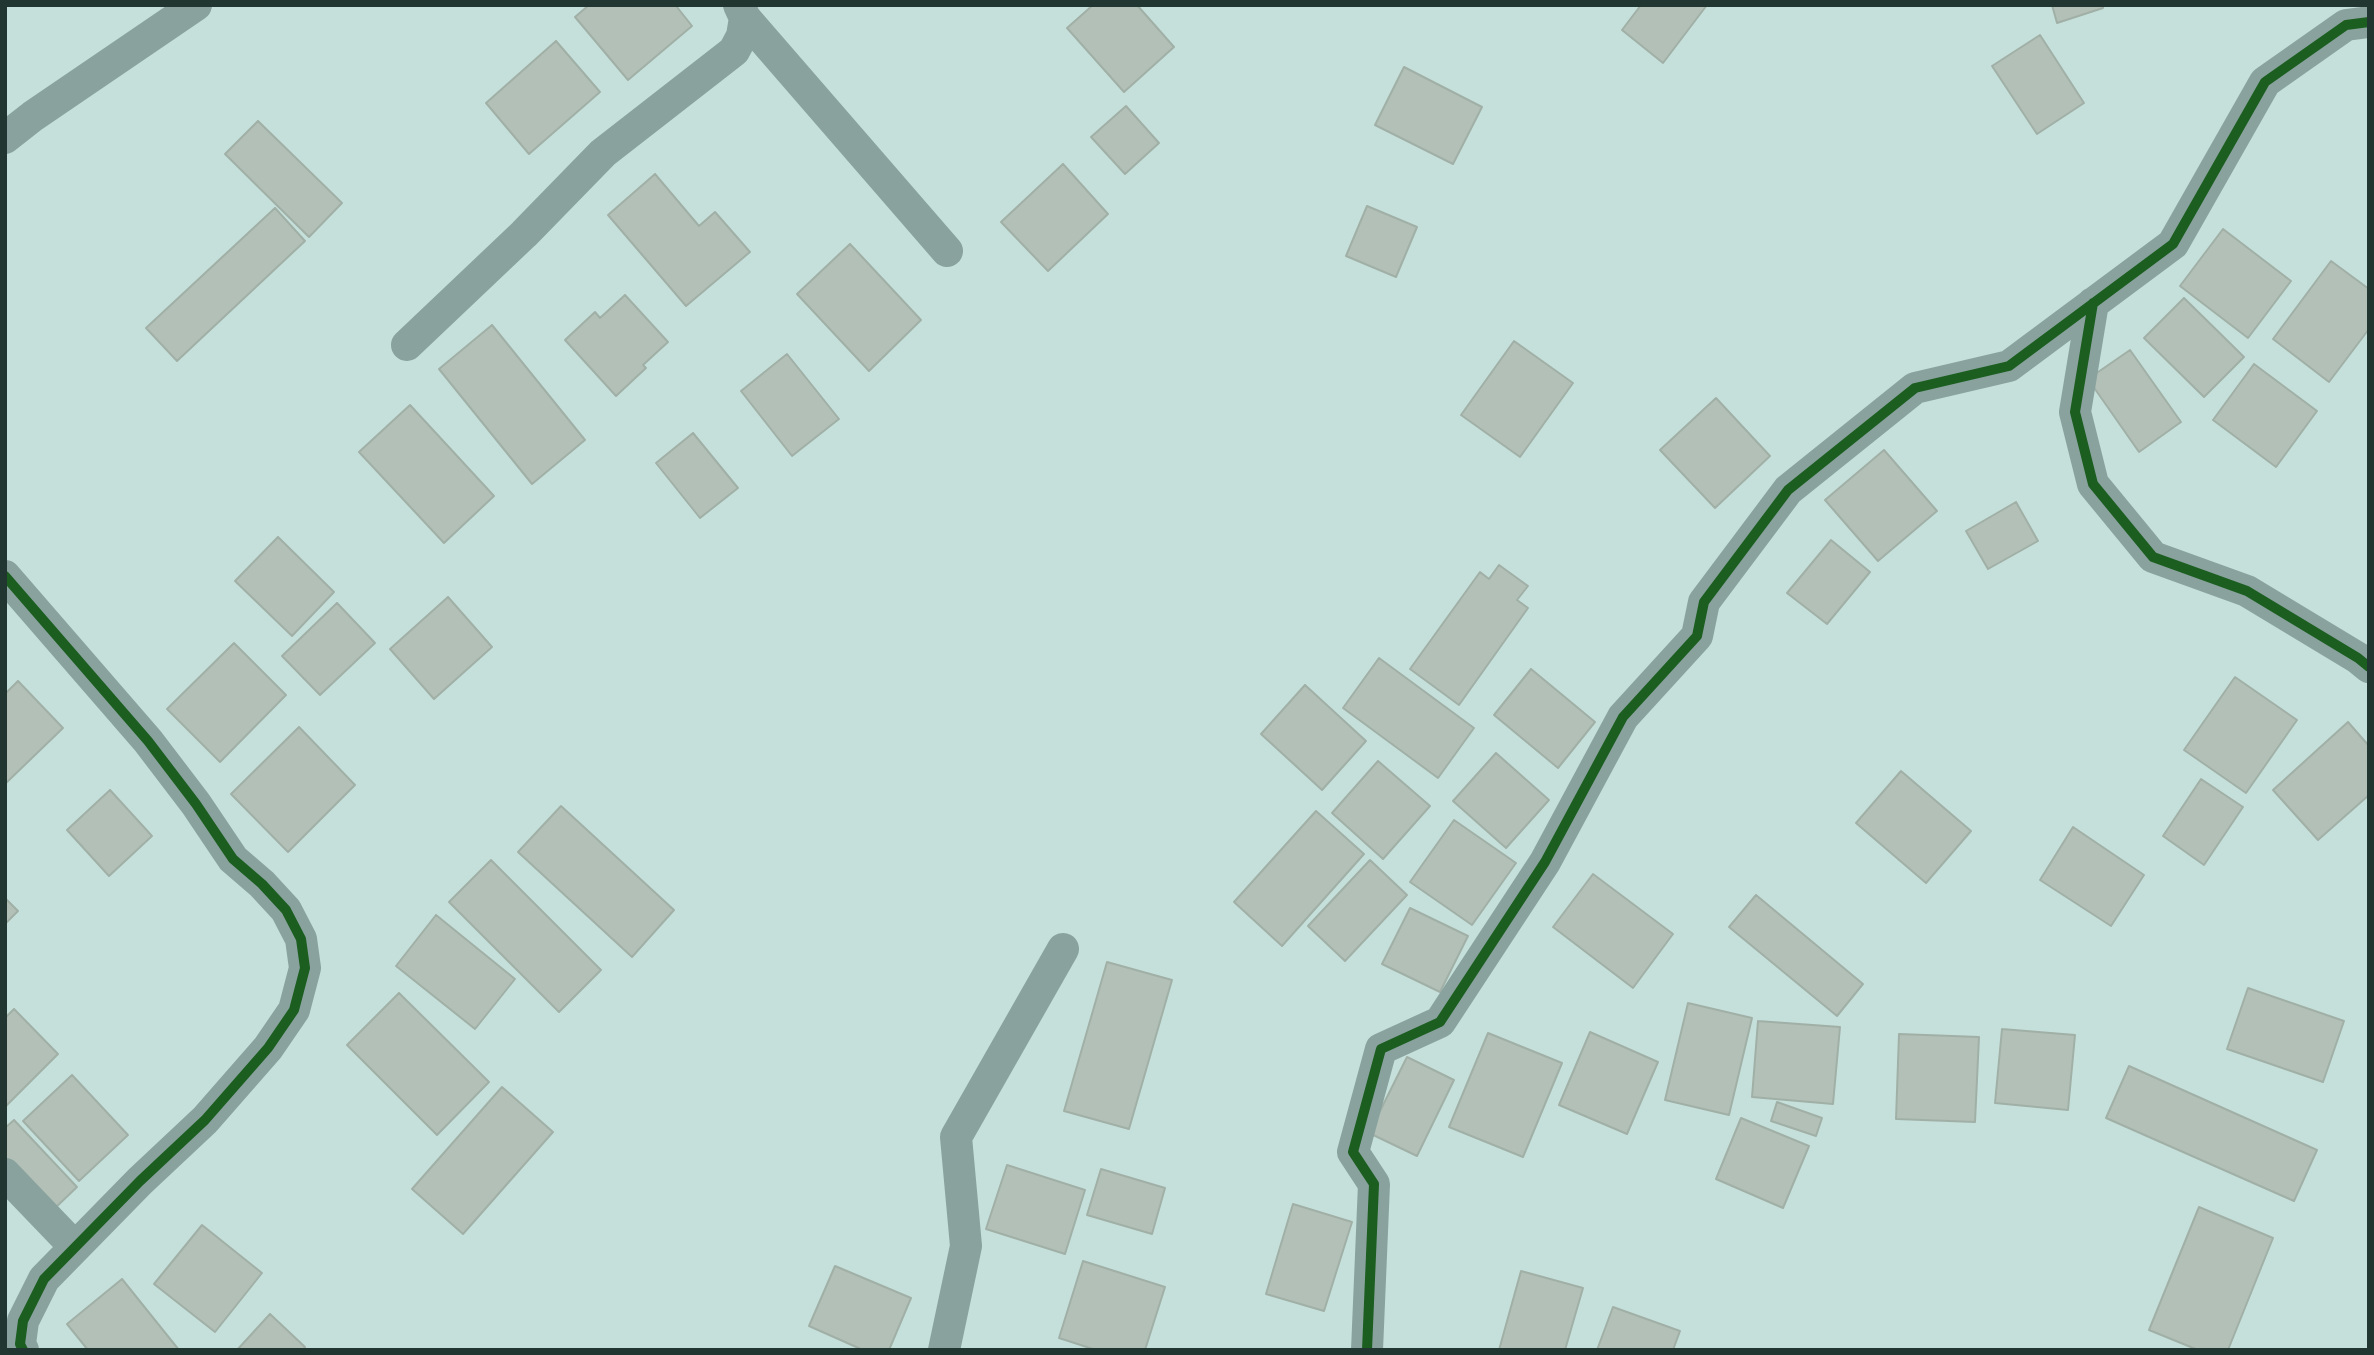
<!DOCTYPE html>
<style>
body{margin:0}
#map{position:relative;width:2374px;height:1355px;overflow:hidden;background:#c5e0db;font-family:"Titillium Web",sans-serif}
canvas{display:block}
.frame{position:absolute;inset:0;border:7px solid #213531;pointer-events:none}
</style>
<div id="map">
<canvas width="2374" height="1355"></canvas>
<div class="frame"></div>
</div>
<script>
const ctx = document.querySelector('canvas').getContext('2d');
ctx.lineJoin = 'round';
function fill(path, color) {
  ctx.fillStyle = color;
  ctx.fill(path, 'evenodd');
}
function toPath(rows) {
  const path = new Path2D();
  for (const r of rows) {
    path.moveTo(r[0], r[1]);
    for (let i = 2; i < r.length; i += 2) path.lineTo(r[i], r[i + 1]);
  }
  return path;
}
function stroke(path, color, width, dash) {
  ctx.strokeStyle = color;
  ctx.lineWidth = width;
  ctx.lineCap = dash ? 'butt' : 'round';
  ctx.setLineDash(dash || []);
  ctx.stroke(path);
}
const building = toPath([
 [589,5,679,5,677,7,692,26,628,80,575,17,589,5],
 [1093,5,1137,5,1174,47,1124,92,1067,28,1093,5],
 [1641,5,1707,5,1663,63,1622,30,1641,5],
 [2052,5,2103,5,2103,8,2057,23,2052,5],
 [2040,35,2084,103,2037,134,1992,66,2040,35],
 [556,41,600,92,529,154,486,103,556,41],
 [1404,67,1482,107,1453,164,1375,125,1404,67],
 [1126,106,1159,143,1125,174,1091,137,1126,106],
 [258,121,342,203,309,237,225,154,258,121],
 [1063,164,1108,214,1048,271,1001,222,1063,164],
 [655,174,699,226,715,212,750,252,686,306,608,215,655,174],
 [1367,206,1417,227,1396,277,1346,256,1367,206],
 [275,208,305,241,177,361,146,328,275,208],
 [2223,229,2291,281,2248,338,2180,286,2223,229],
 [850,244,921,320,869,371,797,294,850,244],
 [2331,261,2369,289,2369,329,2329,382,2273,339,2331,261],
 [625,295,668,342,643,365,646,368,616,396,565,340,595,312,600,318,625,295],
 [2184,298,2244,357,2204,397,2144,338,2184,298],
 [492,325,585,440,532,484,439,369,492,325],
 [1514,341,1573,383,1520,457,1461,415,1514,341],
 [2130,350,2181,422,2139,452,2088,379,2130,350],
 [787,354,839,419,792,456,741,391,787,354],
 [2254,364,2317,411,2276,467,2213,420,2254,364],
 [1716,398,1770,456,1715,508,1660,450,1716,398],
 [410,405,494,496,444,543,359,452,410,405],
 [693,433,738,488,700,518,656,463,693,433],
 [1884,450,1937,511,1878,561,1825,500,1884,450],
 [2016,502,2038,541,1988,569,1966,531,2016,502],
 [278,537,334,592,292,636,235,581,278,537],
 [1831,540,1870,572,1827,624,1787,593,1831,540],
 [1499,565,1528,586,1517,600,1528,608,1459,705,1410,669,1480,572,1489,579,1499,565],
 [448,597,492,647,434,699,390,649,448,597],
 [337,603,375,643,320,695,282,656,337,603],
 [234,643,286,695,220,762,167,709,234,643],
 [1379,658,1474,728,1438,778,1343,708,1379,658],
 [1531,669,1595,722,1558,768,1494,715,1531,669],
 [2235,677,2297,720,2246,793,2184,750,2235,677],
 [18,681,63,728,5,784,5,694,18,681],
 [1305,685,1366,741,1322,790,1261,734,1305,685],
 [2348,722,2369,746,2369,795,2318,840,2273,790,2348,722],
 [299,727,355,785,288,852,231,794,299,727],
 [1496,753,1549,800,1506,848,1453,801,1496,753],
 [1378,761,1430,806,1383,859,1332,813,1378,761],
 [1901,771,1971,831,1926,883,1856,823,1901,771],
 [2201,779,2243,807,2204,865,2163,836,2201,779],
 [110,790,152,836,109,876,67,830,110,790],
 [561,806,674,910,632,957,518,852,561,806],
 [1316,811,1364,854,1282,946,1234,902,1316,811],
 [1454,820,1516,863,1472,925,1410,882,1454,820],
 [2073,827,2144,875,2111,926,2040,880,2073,827],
 [491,860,601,970,559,1012,449,902,491,860],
 [1370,860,1407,895,1345,961,1308,926,1370,860],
 [1593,874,1673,934,1633,988,1553,927,1593,874],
 [1756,895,1863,984,1837,1016,1729,927,1756,895],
 [5,898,18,911,5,924,5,898],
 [1410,908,1468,936,1440,992,1382,964,1410,908],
 [436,915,515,979,475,1029,396,966,436,915],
 [1107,962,1172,980,1129,1129,1064,1111,1107,962],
 [2248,988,2344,1021,2323,1082,2227,1049,2248,988],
 [399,993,489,1082,437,1135,347,1045,399,993],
 [1688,1003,1752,1018,1729,1115,1665,1100,1688,1003],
 [14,1009,58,1054,6,1106,5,1018,14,1009],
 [1758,1021,1840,1027,1833,1104,1752,1097,1758,1021],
 [2002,1029,2075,1035,2068,1110,1995,1103,2002,1029],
 [1590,1032,1658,1062,1627,1134,1559,1105,1590,1032],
 [1488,1033,1562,1063,1523,1157,1449,1127,1488,1033],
 [1899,1034,1979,1037,1975,1122,1896,1119,1899,1034],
 [1407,1057,1454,1080,1417,1156,1369,1133,1407,1057],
 [2129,1066,2317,1150,2294,1201,2106,1118,2129,1066],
 [72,1075,128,1135,79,1181,23,1121,72,1075],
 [502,1087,553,1132,463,1234,412,1189,502,1087],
 [1777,1102,1822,1118,1816,1136,1771,1121,1777,1102],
 [1741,1118,1809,1146,1783,1208,1716,1179,1741,1118],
 [14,1120,77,1187,53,1210,5,1160,5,1128,14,1120],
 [1007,1165,1085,1190,1065,1254,986,1229,1007,1165],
 [1101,1169,1165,1188,1152,1234,1087,1215,1101,1169],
 [1293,1204,1352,1222,1324,1311,1266,1294,1293,1204],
 [2199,1207,2273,1238,2228,1350,2198,1350,2149,1330,2199,1207],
 [202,1225,262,1273,215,1332,154,1284,202,1225],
 [1083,1261,1165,1287,1145,1350,1096,1350,1059,1338,1083,1261],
 [835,1266,911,1298,889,1350,863,1350,809,1326,835,1266],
 [1521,1271,1583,1288,1565,1350,1499,1350,1521,1271],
 [122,1279,179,1350,88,1350,67,1324,122,1279],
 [1613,1307,1680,1331,1673,1350,1597,1350,1613,1307],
 [270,1314,305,1347,303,1350,237,1350,270,1314]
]);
fill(building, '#b2c0b7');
stroke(building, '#a1b0a7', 2);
stroke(toPath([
 [745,18,947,251],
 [5,138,33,116,196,5],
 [2093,303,2075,412,2093,484,2153,557,2247,591,2358,658,2369,667],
 [407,345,524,234,603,153,734,51,742,36,745,18,739,5],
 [5,576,148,741,196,804,233,859,262,884,286,910,301,939,305,968,294,1010,268,1048,205,1120,140,1181,44,1279,23,1321,20,1344,23,1350],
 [5,1174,74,1246],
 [944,1350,966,1246,956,1137,1063,949],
 [1367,1350,1374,1184,1353,1152,1381,1049,1440,1022,1545,862,1623,717,1697,636,1704,602,1788,490,1915,388,2009,366,2173,244,2265,82,2346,25,2369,22]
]), '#89a29e', 32);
stroke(toPath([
 [2093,303,2075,412,2093,484,2153,557,2247,591,2358,658,2369,667],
 [5,576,148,741,196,804,233,859,262,884,286,910,301,939,305,968,294,1010,268,1048,205,1120,140,1181,44,1279,23,1321,20,1344,23,1350],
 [1367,1350,1374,1184,1353,1152,1381,1049,1440,1022,1545,862,1623,717,1697,636,1704,602,1788,490,1915,388,2009,366,2173,244,2265,82,2346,25,2369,22]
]), '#1b5e20', 10);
</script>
